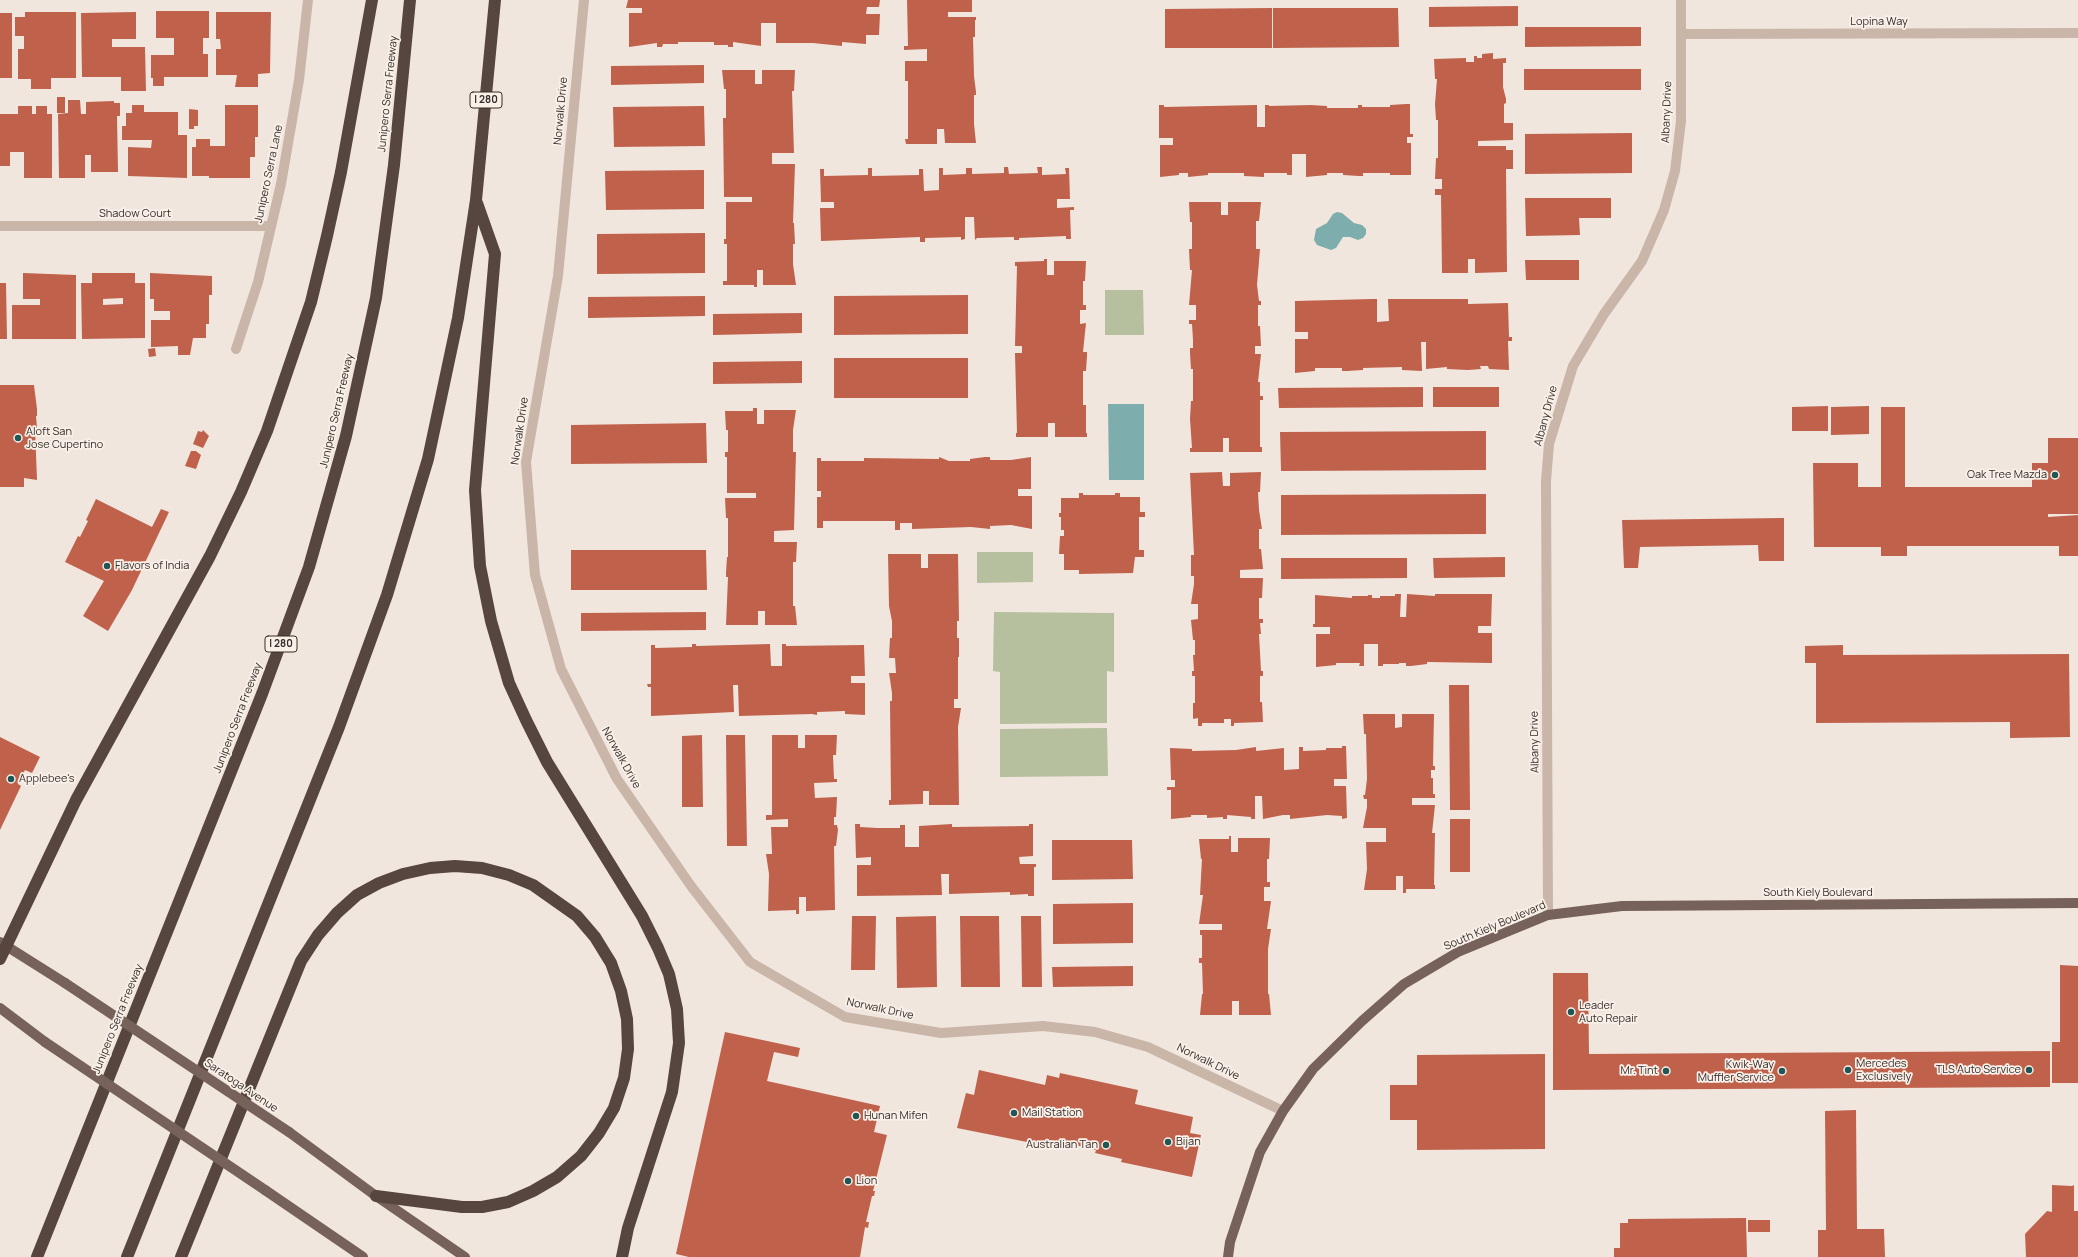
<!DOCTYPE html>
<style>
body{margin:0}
canvas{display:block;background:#f1e6dd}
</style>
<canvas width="2078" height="1257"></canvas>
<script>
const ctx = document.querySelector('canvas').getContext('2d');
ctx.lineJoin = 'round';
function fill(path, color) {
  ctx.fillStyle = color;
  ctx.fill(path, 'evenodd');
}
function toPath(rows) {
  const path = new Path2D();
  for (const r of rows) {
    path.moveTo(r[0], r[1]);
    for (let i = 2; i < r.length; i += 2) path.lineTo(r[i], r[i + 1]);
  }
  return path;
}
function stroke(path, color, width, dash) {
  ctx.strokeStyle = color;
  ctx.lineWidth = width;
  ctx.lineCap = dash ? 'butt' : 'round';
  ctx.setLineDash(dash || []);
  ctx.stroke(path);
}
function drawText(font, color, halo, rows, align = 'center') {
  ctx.font = font + ' Manrope,sans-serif';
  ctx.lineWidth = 3.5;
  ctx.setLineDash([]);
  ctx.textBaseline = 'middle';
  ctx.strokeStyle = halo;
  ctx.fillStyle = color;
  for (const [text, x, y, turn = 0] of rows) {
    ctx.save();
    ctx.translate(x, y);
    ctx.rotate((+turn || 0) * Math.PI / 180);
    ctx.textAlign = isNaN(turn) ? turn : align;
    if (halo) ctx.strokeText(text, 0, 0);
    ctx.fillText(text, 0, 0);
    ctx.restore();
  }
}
fill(toPath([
 [1105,290,1143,290,1144,335,1105,335],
 [977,552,1033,552,1033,582,977,583],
 [994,612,1114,613,1114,672,1107,671,1107,723,1000,724,1000,672,993,671],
 [1107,728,1108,776,1000,777,1000,729]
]), '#b6bf9e');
fill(toPath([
 [1337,212,1342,213,1354,223,1362,225,1366,229,1366,234,1363,238,1358,240,1350,237,1343,237,1336,248,1331,250,1317,245,1314,240,1316,229,1327,223,1333,214],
 [1108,404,1144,404,1144,480,1109,480]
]), '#7dadac');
fill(toPath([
 [628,0,880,0,879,7,867,7,866,14,880,14,879,35,866,35,866,44,842,42,842,46,813,43,776,43,776,23,761,23,761,46,733,42,733,47,728,47,728,45,714,45,714,42,678,42,678,44,663,44,662,47,657,47,657,43,629,47,629,13,642,13,642,8,626,8],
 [907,0,972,0,972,12,948,12,948,17,976,17,976,20,975,20,975,37,973,37,974,76,976,92,976,95,974,95,974,124,976,143,945,143,944,129,937,129,937,144,906,144,905,139,908,139,908,81,905,81,905,61,927,61,927,49,904,50,904,46,908,46],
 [1518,6,1518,26,1429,27,1429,7],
 [1272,8,1272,48,1165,48,1165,9],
 [1273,8,1398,8,1399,47,1273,48],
 [156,11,209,11,209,38,203,38,203,54,208,54,208,77,164,77,164,86,153,86,153,78,151,78,151,55,174,55,174,38,156,38],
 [25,12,76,12,76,78,51,78,51,89,31,89,31,79,18,79,18,49,24,49,24,36,15,36,15,17,25,17],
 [136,12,136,39,112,39,112,47,145,47,146,91,121,91,121,77,82,77,81,13],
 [216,12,271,12,270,73,258,74,258,87,235,87,237,75,216,75,216,49,221,49,220,39,216,39],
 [0,13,12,13,12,78,0,78],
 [1525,27,1641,27,1641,46,1525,47],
 [1493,53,1493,59,1506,58,1506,63,1503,63,1503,87,1506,99,1506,103,1504,104,1504,123,1513,123,1513,140,1478,141,1478,146,1506,146,1506,150,1513,150,1513,169,1506,169,1507,272,1475,273,1475,259,1468,259,1468,273,1442,273,1441,195,1435,195,1435,189,1442,189,1442,179,1435,179,1436,158,1438,158,1438,120,1436,120,1435,104,1437,79,1435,79,1434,59,1466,58,1466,62,1474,62,1474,56,1477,56,1477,58,1482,58,1482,54],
 [704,65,704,83,611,85,611,66],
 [1524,69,1641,69,1641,90,1524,90],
 [722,70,755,70,755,84,762,84,762,70,795,70,794,91,792,91,794,153,772,153,772,164,795,164,793,223,794,223,795,244,793,244,793,264,796,285,763,285,763,270,757,270,757,287,754,287,754,285,723,285,723,281,727,281,727,244,724,244,724,239,726,239,726,202,752,202,752,197,724,197,723,118,726,118,726,89,724,89],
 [57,97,65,97,65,113,57,113],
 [68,100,80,100,81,114,86,114,86,102,114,101,114,103,120,103,120,116,117,116,118,172,91,172,91,155,85,155,85,178,59,178,58,114,68,113],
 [1406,104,1410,104,1410,134,1413,134,1413,137,1407,137,1407,143,1411,143,1411,175,1390,175,1390,173,1363,173,1363,176,1359,176,1343,175,1343,173,1327,173,1327,175,1306,177,1306,154,1292,154,1292,175,1287,175,1287,173,1264,173,1264,177,1244,176,1244,173,1208,173,1208,175,1188,177,1188,173,1179,173,1179,175,1160,177,1160,145,1173,145,1173,138,1159,138,1159,105,1164,105,1164,107,1257,105,1257,127,1265,127,1265,105,1269,105,1269,106,1311,105,1327,106,1327,108,1358,108,1358,105,1362,105,1362,107,1390,107,1390,105],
 [132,105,144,105,144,112,178,112,178,135,187,135,187,178,128,176,128,147,151,148,152,140,122,140,122,126,126,126,126,113,132,113],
 [225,105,258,105,258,137,255,137,255,157,250,157,250,178,209,178,209,176,192,176,192,147,196,147,196,139,210,139,210,146,225,146],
 [18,106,32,106,32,114,36,114,36,106,47,106,47,114,52,114,52,178,24,178,24,152,10,152,10,166,0,166,0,114,18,114],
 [704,106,705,146,614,147,613,107],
 [189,109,198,110,198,126,194,126,194,129,189,129],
 [1632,133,1632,173,1525,174,1525,134],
 [1004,167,1008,167,1009,174,1038,173,1037,167,1042,167,1042,175,1066,174,1065,168,1069,168,1070,199,1057,199,1057,208,1074,207,1074,210,1070,210,1071,239,1066,239,1066,236,1019,238,1019,240,1014,240,1014,237,977,238,975,240,974,217,965,217,965,239,961,240,961,237,925,238,925,242,920,242,920,237,821,241,820,208,834,208,834,202,821,202,820,169,824,169,824,176,868,175,868,168,872,168,872,176,919,175,919,169,923,169,924,191,939,190,939,168,943,168,943,175,966,174,966,168,972,168,972,174,1004,173],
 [704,170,704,209,606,210,605,171],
 [1525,198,1611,198,1611,218,1579,218,1580,235,1526,236],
 [1189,202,1221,202,1221,215,1228,215,1228,202,1261,202,1259,221,1256,221,1256,249,1260,249,1257,285,1259,301,1261,301,1261,305,1258,305,1258,326,1260,326,1261,346,1255,346,1255,354,1261,354,1258,382,1260,382,1260,396,1263,396,1263,400,1260,400,1260,447,1262,447,1262,452,1229,452,1229,438,1223,438,1223,452,1190,452,1190,448,1192,448,1190,419,1191,401,1193,401,1193,369,1191,369,1190,353,1190,348,1193,348,1193,340,1192,324,1189,324,1189,320,1196,320,1196,305,1189,305,1192,270,1190,270,1189,249,1192,249,1192,222,1190,222],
 [705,233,705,273,597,274,597,234],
 [1044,259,1047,259,1047,275,1054,275,1054,261,1086,261,1085,281,1083,281,1083,305,1086,305,1086,310,1080,310,1080,324,1086,323,1083,352,1087,352,1087,356,1086,371,1083,371,1083,405,1086,405,1086,433,1087,433,1087,437,1055,437,1055,423,1048,423,1048,437,1016,437,1016,433,1017,433,1015,353,1022,353,1022,346,1015,346,1017,266,1015,266,1015,262,1044,261],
 [1525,260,1579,260,1579,280,1526,280],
 [23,273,76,275,76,339,12,339,12,305,40,305,40,299,23,299],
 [92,273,135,273,135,283,145,283,145,338,82,339,81,283,92,283],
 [123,298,123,304,103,305,103,299],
 [150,273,212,276,212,295,209,295,209,324,206,324,206,338,193,338,190,355,178,355,178,346,151,347,151,320,170,320,170,311,154,311,154,299,150,299],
 [0,283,6,283,7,339,0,339],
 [968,295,968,334,834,335,834,296],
 [705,296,705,316,588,318,588,297],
 [1372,299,1377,299,1377,322,1389,321,1388,299,1468,299,1468,304,1508,303,1509,337,1512,337,1512,341,1508,341,1509,370,1489,369,1488,366,1480,366,1481,369,1468,370,1447,369,1447,367,1426,369,1426,342,1421,342,1422,371,1402,370,1402,367,1363,368,1363,370,1347,371,1342,371,1342,368,1315,368,1315,371,1295,373,1295,339,1308,339,1308,332,1295,332,1295,301],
 [802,313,802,333,713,335,713,314],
 [155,348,156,356,149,357,148,349],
 [834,358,968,358,968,398,834,398],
 [802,361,802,383,713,384,713,362],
 [0,385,34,385,37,409,37,416,36,416,37,428,35,428,37,480,24,478,24,487,0,487],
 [1423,387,1423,407,1279,408,1278,388],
 [1433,387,1499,387,1499,407,1433,407],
 [1828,406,1828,431,1792,431,1792,407],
 [1869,406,1869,434,1831,435,1831,407],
 [1881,407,1905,407,1905,487,2032,487,2032,463,2048,463,2048,438,2078,438,2078,514,2048,514,2048,517,2078,515,2078,556,2059,556,2059,546,1907,546,1907,556,1881,556,1881,547,1814,547,1813,463,1858,463,1858,487,1881,487],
 [753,408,757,408,757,424,764,424,764,410,796,410,793,430,793,452,796,452,794,530,774,531,774,542,797,542,796,562,793,562,793,606,795,606,797,625,765,625,765,611,758,611,758,625,726,625,728,577,726,577,726,573,727,557,728,557,728,518,726,518,725,498,756,498,756,493,727,493,727,457,725,457,725,452,728,452,728,430,726,430,725,411,753,411],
 [706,423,707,463,571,464,571,425],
 [203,430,209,436,203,448,193,444,198,431,202,432],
 [1486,431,1486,470,1281,471,1280,432],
 [191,451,196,451,201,455,196,469,185,466],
 [939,457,949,461,970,461,970,459,985,457,990,457,990,460,1011,460,1031,457,1031,489,1018,489,1018,496,1032,496,1032,529,1011,525,990,526,990,529,971,527,912,529,912,523,900,523,900,530,895,530,895,521,823,521,823,528,817,528,817,497,821,497,821,491,817,491,817,458,821,458,821,461,864,461,864,458,939,459],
 [1222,472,1223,486,1230,486,1230,473,1261,472,1260,492,1258,492,1259,510,1262,529,1259,529,1259,549,1261,549,1263,569,1240,570,1240,578,1263,578,1262,598,1259,598,1259,619,1263,619,1263,623,1260,623,1261,634,1259,634,1261,671,1263,671,1263,676,1260,676,1260,702,1262,702,1263,722,1234,723,1234,726,1231,726,1231,719,1224,719,1224,723,1202,723,1202,726,1198,726,1198,718,1193,719,1193,703,1195,703,1195,676,1192,676,1192,671,1194,671,1193,655,1195,655,1195,640,1193,640,1191,620,1198,619,1198,604,1191,604,1194,584,1194,576,1191,576,1191,555,1194,555,1190,473],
 [1079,493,1083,493,1083,495,1115,495,1115,493,1120,493,1120,497,1140,497,1140,512,1145,512,1145,517,1139,517,1139,550,1144,550,1144,557,1135,557,1133,573,1079,574,1079,570,1064,570,1064,554,1059,554,1060,536,1064,536,1064,530,1061,530,1061,517,1059,517,1059,513,1061,513,1061,498,1079,498],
 [1486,494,1486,534,1281,535,1281,495],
 [96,499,152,527,161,509,169,512,132,590,108,631,83,616,104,581,65,562,78,536,80,537,88,521,86,520],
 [1784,518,1784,561,1759,561,1758,545,1640,547,1638,568,1624,568,1622,520],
 [571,550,706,550,707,590,571,590],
 [888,554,921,554,921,568,928,568,928,554,958,554,959,621,957,621,957,638,959,638,959,657,958,657,958,699,954,699,954,708,961,708,958,727,959,805,929,805,929,791,923,791,923,804,889,805,889,800,891,800,890,701,892,701,892,693,889,673,896,673,895,658,889,658,890,638,892,638,892,621,889,606],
 [1505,557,1505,577,1434,578,1433,558],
 [1281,558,1407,558,1407,578,1281,579],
 [1395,594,1401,594,1400,617,1406,617,1407,594,1435,596,1435,594,1492,594,1491,626,1478,626,1478,633,1492,633,1492,663,1427,662,1427,664,1411,666,1406,666,1406,663,1399,663,1399,664,1383,664,1383,666,1378,666,1378,644,1364,644,1364,666,1359,666,1360,663,1336,663,1336,665,1316,667,1316,634,1330,634,1330,627,1313,627,1313,624,1315,624,1315,595,1352,598,1352,596,1368,596,1368,595,1372,595,1372,598,1380,598,1380,596,1395,596],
 [706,612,706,630,581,631,581,613],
 [692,644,696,644,696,646,770,644,771,666,782,666,782,644,786,644,786,646,864,645,865,676,851,676,851,683,865,683,865,715,845,714,845,711,817,712,817,715,812,714,739,716,738,685,733,685,734,712,651,716,651,687,648,687,647,684,651,684,651,645,655,645,655,648,692,647],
 [1843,645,1843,655,2069,654,2070,737,2010,738,2010,722,1816,723,1816,663,1805,663,1805,646],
 [1449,685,1469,685,1470,810,1450,810],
 [1363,714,1395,714,1395,728,1402,727,1402,714,1434,714,1433,766,1435,766,1435,770,1431,770,1431,778,1433,778,1433,794,1435,794,1435,798,1412,798,1412,805,1435,805,1432,833,1435,833,1434,885,1435,885,1435,889,1406,889,1406,893,1403,893,1403,876,1396,876,1396,890,1364,890,1367,869,1366,842,1386,842,1386,828,1363,828,1367,807,1367,799,1364,799,1363,795,1365,795,1367,779,1366,734,1364,734],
 [702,735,703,807,682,807,682,736],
 [726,735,745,735,747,846,727,846],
 [772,735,798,735,798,748,805,748,805,735,837,735,836,755,833,755,834,779,837,779,837,782,814,783,815,798,837,797,836,817,834,817,834,825,837,825,838,830,836,846,834,846,835,910,806,911,806,897,799,897,799,914,796,914,796,910,768,911,769,874,766,854,772,854,771,827,788,827,788,819,766,820,766,815,772,815],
 [0,737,40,757,32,773,25,770,18,784,21,786,0,830],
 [1342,746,1346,746,1347,779,1334,779,1334,786,1346,786,1347,818,1342,819,1342,816,1327,815,1290,819,1290,815,1283,815,1263,819,1262,796,1255,796,1255,819,1251,819,1251,817,1227,815,1227,819,1223,819,1223,817,1207,818,1207,815,1191,815,1191,817,1171,819,1171,790,1167,790,1167,787,1175,787,1175,780,1171,780,1170,748,1192,749,1192,751,1236,750,1256,747,1256,751,1284,748,1284,770,1299,769,1299,747,1303,747,1303,751,1326,750,1326,748,1342,748],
 [1450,819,1470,819,1470,872,1450,872],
 [855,824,860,824,860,827,877,828,900,828,900,825,905,825,905,847,919,847,919,826,952,824,952,827,1029,826,1029,824,1033,824,1033,856,1019,857,1020,864,1036,864,1036,867,1034,867,1034,896,1028,896,1028,894,1010,895,1010,892,949,894,949,874,941,874,942,895,857,896,857,865,871,865,871,857,856,858],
 [1229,836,1231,836,1231,852,1238,852,1238,838,1270,838,1269,859,1267,859,1267,882,1270,882,1270,887,1264,887,1264,901,1271,901,1267,929,1271,929,1268,949,1268,994,1269,994,1271,1015,1239,1015,1239,1001,1232,1001,1232,1015,1200,1015,1202,994,1203,994,1202,963,1199,963,1199,958,1202,958,1202,935,1200,935,1200,930,1222,930,1222,924,1199,924,1203,895,1200,895,1202,859,1201,859,1199,839,1229,839],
 [1052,840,1132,840,1133,879,1052,880],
 [1133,903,1133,943,1053,944,1053,904],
 [852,916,876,916,875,970,851,970],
 [936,916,937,987,897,988,896,917],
 [960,916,999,916,1000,987,961,987],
 [1021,916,1041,916,1042,987,1022,987],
 [2060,965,2078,966,2078,1083,2052,1083,2052,1042,2060,1042],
 [1133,966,1133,986,1053,987,1052,967],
 [1553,973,1588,973,1589,1054,2050,1051,2050,1087,1553,1090],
 [725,1032,800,1048,798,1057,774,1052,767,1081,880,1106,874,1132,887,1135,873,1191,875,1191,874,1196,872,1196,866,1222,869,1222,868,1228,865,1227,860,1257,689,1257,676,1254],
 [1545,1054,1545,1149,1417,1150,1417,1120,1390,1120,1390,1085,1417,1085,1417,1055],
 [979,1070,1045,1085,1047,1075,1059,1078,1060,1073,1138,1090,1135,1104,1193,1117,1190,1133,1201,1135,1192,1177,1121,1162,1122,1159,1095,1153,1096,1150,1075,1145,1074,1149,1047,1143,1047,1146,957,1128,966,1093,974,1095],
 [1856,1110,1857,1229,1884,1229,1885,1257,1818,1257,1818,1230,1826,1230,1825,1111],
 [2052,1185,2072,1186,2074,1185,2074,1211,2078,1211,2078,1257,2026,1257,2025,1234,2047,1211,2052,1212],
 [1746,1218,1747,1257,1614,1257,1614,1248,1620,1248,1620,1223,1628,1223,1628,1219],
 [1748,1220,1770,1220,1770,1232,1748,1232]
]), '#c0614c');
stroke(toPath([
 [584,0,558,276,526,462,535,575,561,669,617,779,691,886,750,962,845,1017,941,1033,1043,1026,1095,1032,1148,1047,1283,1111],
 [1681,34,2078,33],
 [0,226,270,226],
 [236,349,258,282,281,184,299,80,308,0],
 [1548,915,1546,481,1549,444,1573,366,1604,314,1642,261,1664,210,1675,171,1681,121,1681,0]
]), '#c9b6a9', 10);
stroke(toPath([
 [0,942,65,983],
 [0,1008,45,1042],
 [289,1132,376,1196,465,1257],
 [265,1190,363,1257],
 [1228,1257,1230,1242,1260,1152,1283,1111,1313,1069,1362,1021,1404,984,1458,952,1548,915,1622,906,2078,903]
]), '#77625b', 10);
stroke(toPath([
 [477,203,495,254,475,490,480,566,491,621,509,683,526,720,547,762,642,916,658,948,669,974,677,1009,679,1043,672,1092,628,1228,622,1257],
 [0,959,76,800,210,556,241,492,267,431,311,302,327,236,341,172,372,0],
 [37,1257,262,694,309,567,346,436,376,298,394,165,410,0],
 [127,1257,339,727,387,595,428,459,458,318,476,200,495,0],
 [181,1257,301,961,318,935,337,913,357,895,379,883,403,874,430,868,455,866,482,868,509,875,533,885,577,916,595,937,611,963,621,991,627,1019,628,1049,624,1078,614,1108,599,1133,581,1156,557,1177,533,1191,508,1202,482,1207,462,1207,376,1196]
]), '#574640', 12);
stroke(toPath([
 [65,983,289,1132],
 [45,1042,265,1190]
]), '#77625b', 10);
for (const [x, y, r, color] of [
 [18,438,4,"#205656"],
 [2055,475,4,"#205656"],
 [107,566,4,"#205656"],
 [11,779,4,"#205656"],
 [1571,1012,4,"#205656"],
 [1848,1070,4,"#205656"],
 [2029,1070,4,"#205656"],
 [1666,1071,4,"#205656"],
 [1782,1071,4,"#205656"],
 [1014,1113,4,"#205656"],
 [856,1116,4,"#205656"],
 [1168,1142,4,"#205656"],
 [1106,1145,4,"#205656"],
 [848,1181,4,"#205656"]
]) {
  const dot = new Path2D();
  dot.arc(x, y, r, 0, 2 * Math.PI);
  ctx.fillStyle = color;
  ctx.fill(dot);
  stroke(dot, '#f9f1e9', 1.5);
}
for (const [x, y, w] of [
 [486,100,32],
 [281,644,32]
]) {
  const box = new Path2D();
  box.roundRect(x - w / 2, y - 8, w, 16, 3);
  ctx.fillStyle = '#f9f1e9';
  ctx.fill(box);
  stroke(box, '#362c29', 1);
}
drawText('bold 10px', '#362c29', null, [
 ["I 280",486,100],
 ["I 280",281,644]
]);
drawText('11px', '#362c29', '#f9f1e9', [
 ["Lopina Way",1879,22],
 ["Junipero Serra Freeway",388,94,-84],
 ["Norwalk Drive",561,111,-85],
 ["Albany Drive",1667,112,-88],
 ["Junipero Serra Lane",269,174,-78],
 ["Shadow Court",135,214],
 ["Junipero Serra Freeway",337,411,-77],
 ["Albany Drive",1546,416,-75],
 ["Norwalk Drive",520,431,-82],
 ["Junipero Serra Freeway",238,718,-69],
 ["Albany Drive",1535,742,-91],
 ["Norwalk Drive",621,758,61],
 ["South Kiely Boulevard",1818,893],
 ["South Kiely Boulevard",1495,926,-23],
 ["Norwalk Drive",880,1009,12],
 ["Junipero Serra Freeway",118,1019,-68],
 ["Norwalk Drive",1208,1062,26],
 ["Saratoga Avenue",241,1086,34]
]);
drawText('11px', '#362c29', '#f9f1e9', [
 ["Aloft San",26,432],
 ["Jose Cupertino",26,445],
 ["Oak Tree Mazda",2047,475,"right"],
 ["Flavors of India",115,566],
 ["Applebee's",19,779],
 ["Leader",1579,1006],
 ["Auto Repair",1579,1019],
 ["Mercedes",1856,1064],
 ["Exclusively",1856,1077],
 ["Kwik-Way",1774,1065,"right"],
 ["Muffler Service",1774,1078,"right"],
 ["TLS Auto Service",2021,1070,"right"],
 ["Mr. Tint",1658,1071,"right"],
 ["Mail Station",1022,1113],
 ["Hunan Mifen",864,1116],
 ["Bijan",1176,1142],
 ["Australian Tan",1098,1145,"right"],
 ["Lion",856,1181]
], 'left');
</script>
